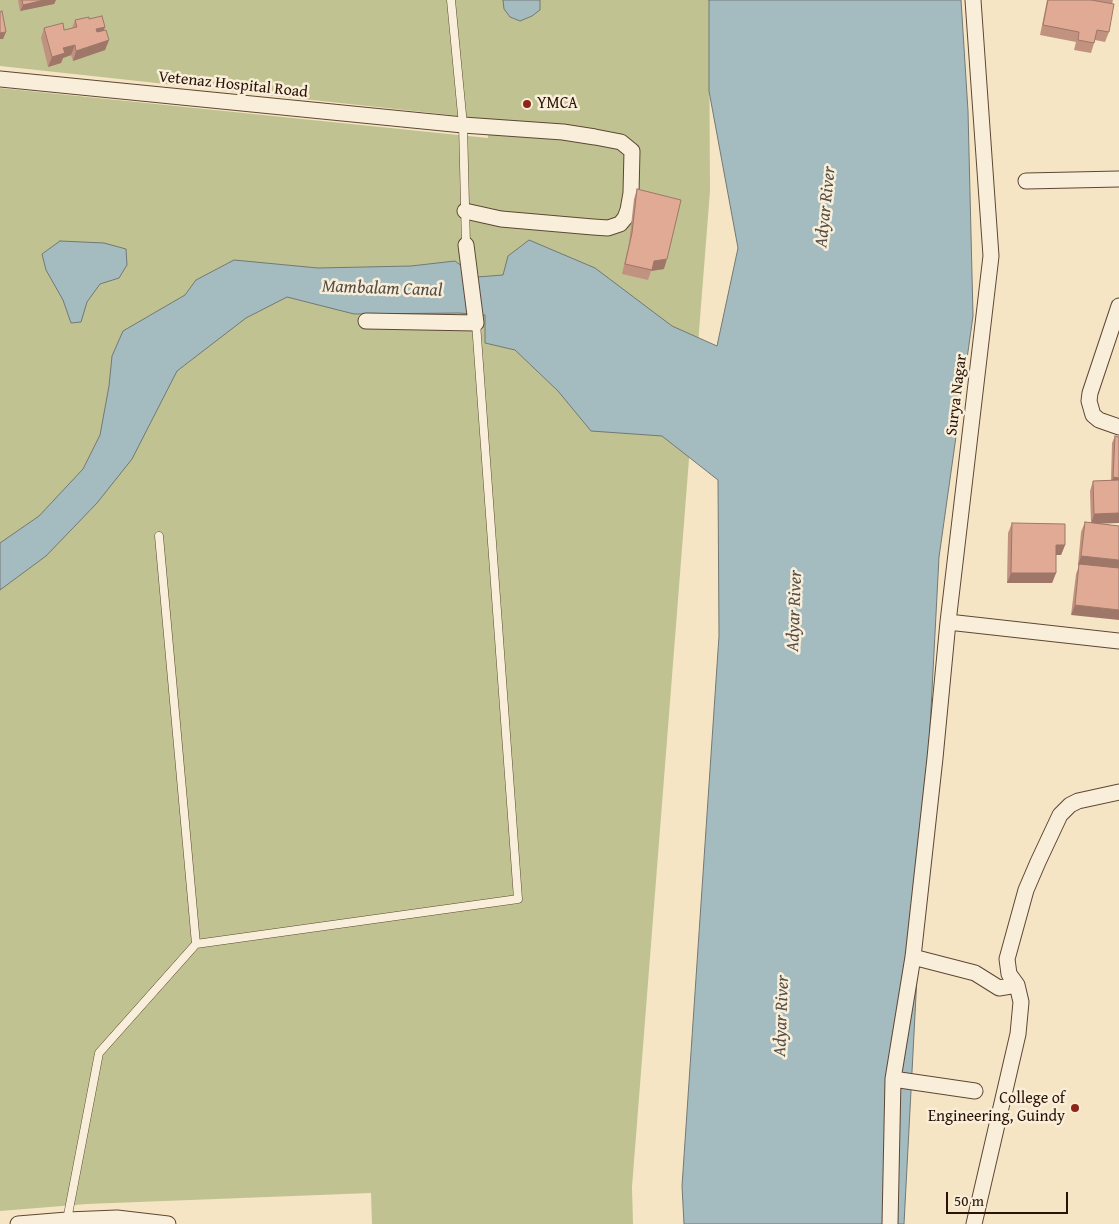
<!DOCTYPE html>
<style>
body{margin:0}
#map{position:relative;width:1119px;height:1224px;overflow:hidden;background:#f6e5c4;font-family:"Gentium Book Plus",serif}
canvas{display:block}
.scale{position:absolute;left:946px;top:1192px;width:122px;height:22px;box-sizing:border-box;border:2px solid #2a1205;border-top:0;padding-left:6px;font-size:15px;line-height:18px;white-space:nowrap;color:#2a1205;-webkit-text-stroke:4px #f9eed9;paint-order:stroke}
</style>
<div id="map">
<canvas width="1119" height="1224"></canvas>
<div class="scale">50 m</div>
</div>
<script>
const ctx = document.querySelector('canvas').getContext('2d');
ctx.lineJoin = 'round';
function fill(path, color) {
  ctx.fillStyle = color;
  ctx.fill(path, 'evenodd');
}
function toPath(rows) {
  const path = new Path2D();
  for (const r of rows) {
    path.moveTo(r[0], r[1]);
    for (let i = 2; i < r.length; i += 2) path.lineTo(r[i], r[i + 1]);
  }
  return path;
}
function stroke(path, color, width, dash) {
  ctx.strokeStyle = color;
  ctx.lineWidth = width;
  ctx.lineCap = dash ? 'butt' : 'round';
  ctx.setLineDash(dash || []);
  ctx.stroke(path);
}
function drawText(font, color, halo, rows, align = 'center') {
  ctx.font = font + ' "Gentium Book Plus",serif';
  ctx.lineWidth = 5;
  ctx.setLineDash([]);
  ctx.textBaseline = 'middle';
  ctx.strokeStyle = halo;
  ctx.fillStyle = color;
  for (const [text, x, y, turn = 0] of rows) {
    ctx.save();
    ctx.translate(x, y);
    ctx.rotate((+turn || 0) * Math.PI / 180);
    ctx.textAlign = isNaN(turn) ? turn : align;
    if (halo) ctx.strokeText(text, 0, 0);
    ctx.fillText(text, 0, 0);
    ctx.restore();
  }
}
fill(toPath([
 [0,0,709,0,710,191,632,1187,633,1224,372,1224,371,1193,87,1204,0,1211,0,88,488,138,487,119,0,66]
]), '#c0c391');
const water = toPath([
 [503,0,540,0,540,10,532,16,520,21,510,17,504,9,503,0],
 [709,0,961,0,968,111,973,316,939,557,904,1224,684,1224,682,1186,719,636,718,480,662,436,591,431,558,391,515,350,485,343,485,315,459,313,354,314,287,297,246,318,177,371,132,459,97,503,46,556,0,590,0,543,39,516,83,469,100,435,109,386,112,356,123,331,185,295,196,280,234,260,318,268,411,266,455,261,477,277,503,275,508,256,529,240,595,268,672,326,717,346,738,248,709,91,709,0],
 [60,241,104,243,126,249,127,265,119,278,100,284,87,302,81,322,71,323,63,300,46,270,42,254,60,241]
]);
fill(water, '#a4bcc0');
stroke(water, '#737875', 1);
const service = toPath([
 [451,0,463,125,466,245],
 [196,944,518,899,476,323],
 [67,1220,99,1053,196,944,159,536]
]);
const minor = toPath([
 [973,0,991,256,948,622,1119,641],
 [0,79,463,125,563,132,595,137,621,142,632,151,631,193,628,210,625,218,620,224,608,228,593,227,501,219,465,211],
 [1026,181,1119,179],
 [1119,306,1090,393,1089,401,1093,415,1099,420,1119,427],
 [366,321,476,323,466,245],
 [913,957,975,973,999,988,1017,985],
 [893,1079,975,1091],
 [18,1224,67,1220,117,1218,168,1224],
 [890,1224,893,1079,913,957,935,758,948,622],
 [974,1224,1018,1034,1021,1002,1017,985,1009,974,1007,959,1026,890,1038,862,1060,815,1070,805,1078,801,1119,792]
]);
stroke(service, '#5d4735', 9);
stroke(minor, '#5d4735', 17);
stroke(service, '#f9eed9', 8);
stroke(minor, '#f9eed9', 15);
fill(toPath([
 [18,0,56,0,54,4,20,11],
 [1047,0,1113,0,1112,4,1109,32,1105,42,1095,40,1091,53,1074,50,1076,42,1040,35],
 [89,19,105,27,104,30,109,40,105,50,73,61,71,55,63,58,61,63,48,67,41,38,44,28,64,30,72,28,75,20],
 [637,189,664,269,651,271,648,280,622,274,629,243,634,199],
 [1115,436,1119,437,1119,523,1096,523,1119,526,1071,615,1076,574,1079,566,1078,565,1081,532,1085,522,1091,523,1090,491,1093,481,1111,480,1112,443],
 [1012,523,1065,545,1061,555,1056,555,1056,573,1052,583,1007,583,1008,533]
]), '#c29280');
fill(toPath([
 [44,0,56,0,54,4,20,11,23,5],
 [105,27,101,37,93,39,96,29],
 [6,32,3,39,0,39,0,33],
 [109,40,105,50,73,61,76,51],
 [75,45,71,55,63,58,61,63,48,67,52,57,63,48],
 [667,259,664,269,651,271,654,261],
 [1113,477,1119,478,1119,484,1111,484],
 [1119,513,1119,523,1091,524,1094,514],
 [1056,545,1065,545,1061,555,1052,555],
 [1081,556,1119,560,1119,570,1078,565],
 [1011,573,1056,573,1052,583,1007,583],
 [1075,605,1119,610,1119,620,1071,615]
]), '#9e7768');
const building = toPath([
 [22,0,44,0,23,5,22,0],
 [1048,0,1091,0,1114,4,1109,32,1097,30,1094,43,1078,40,1079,32,1043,25,1048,0],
 [2,11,6,32,0,33,0,12,2,11],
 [102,16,105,27,96,29,97,32,106,30,109,40,76,51,75,45,63,48,65,53,52,57,44,28,63,23,64,30,77,27,75,20,89,17,89,19,102,16],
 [637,189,681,200,667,259,654,261,652,270,625,264,632,233,637,189],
 [1115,436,1119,437,1119,478,1113,477,1115,436],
 [1119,480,1119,513,1094,514,1093,481,1119,480],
 [1085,522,1119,526,1119,560,1081,556,1085,522],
 [1012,523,1065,524,1065,545,1056,545,1056,573,1011,573,1012,523],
 [1079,564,1119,568,1119,610,1075,605,1079,564]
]);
fill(building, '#e1aa95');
stroke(building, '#9e7768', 1);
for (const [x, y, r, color] of [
 [527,104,5,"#8f2418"],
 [1075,1108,5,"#8f2418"]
]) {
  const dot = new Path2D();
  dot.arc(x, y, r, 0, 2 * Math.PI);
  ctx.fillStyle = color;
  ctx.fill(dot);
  stroke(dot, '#f9eed9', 2);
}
drawText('16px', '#2a1205', '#f9eed9', [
 ["Vetenaz Hospital Road",233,85,6],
 ["Surya Nagar",957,395,-83]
]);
drawText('16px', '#2a1205', '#f9eed9', [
 ["YMCA",537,104],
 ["College of",1065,1099,"right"],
 ["Engineering, Guindy",1065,1117,"right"]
], 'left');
drawText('italic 18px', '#554e46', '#f9eed9', [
 ["Adyar River",826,207,-84],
 ["Mambalam Canal",382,289,2],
 ["Adyar River",795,611,-88],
 ["Adyar River",782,1016,-88]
]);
</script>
